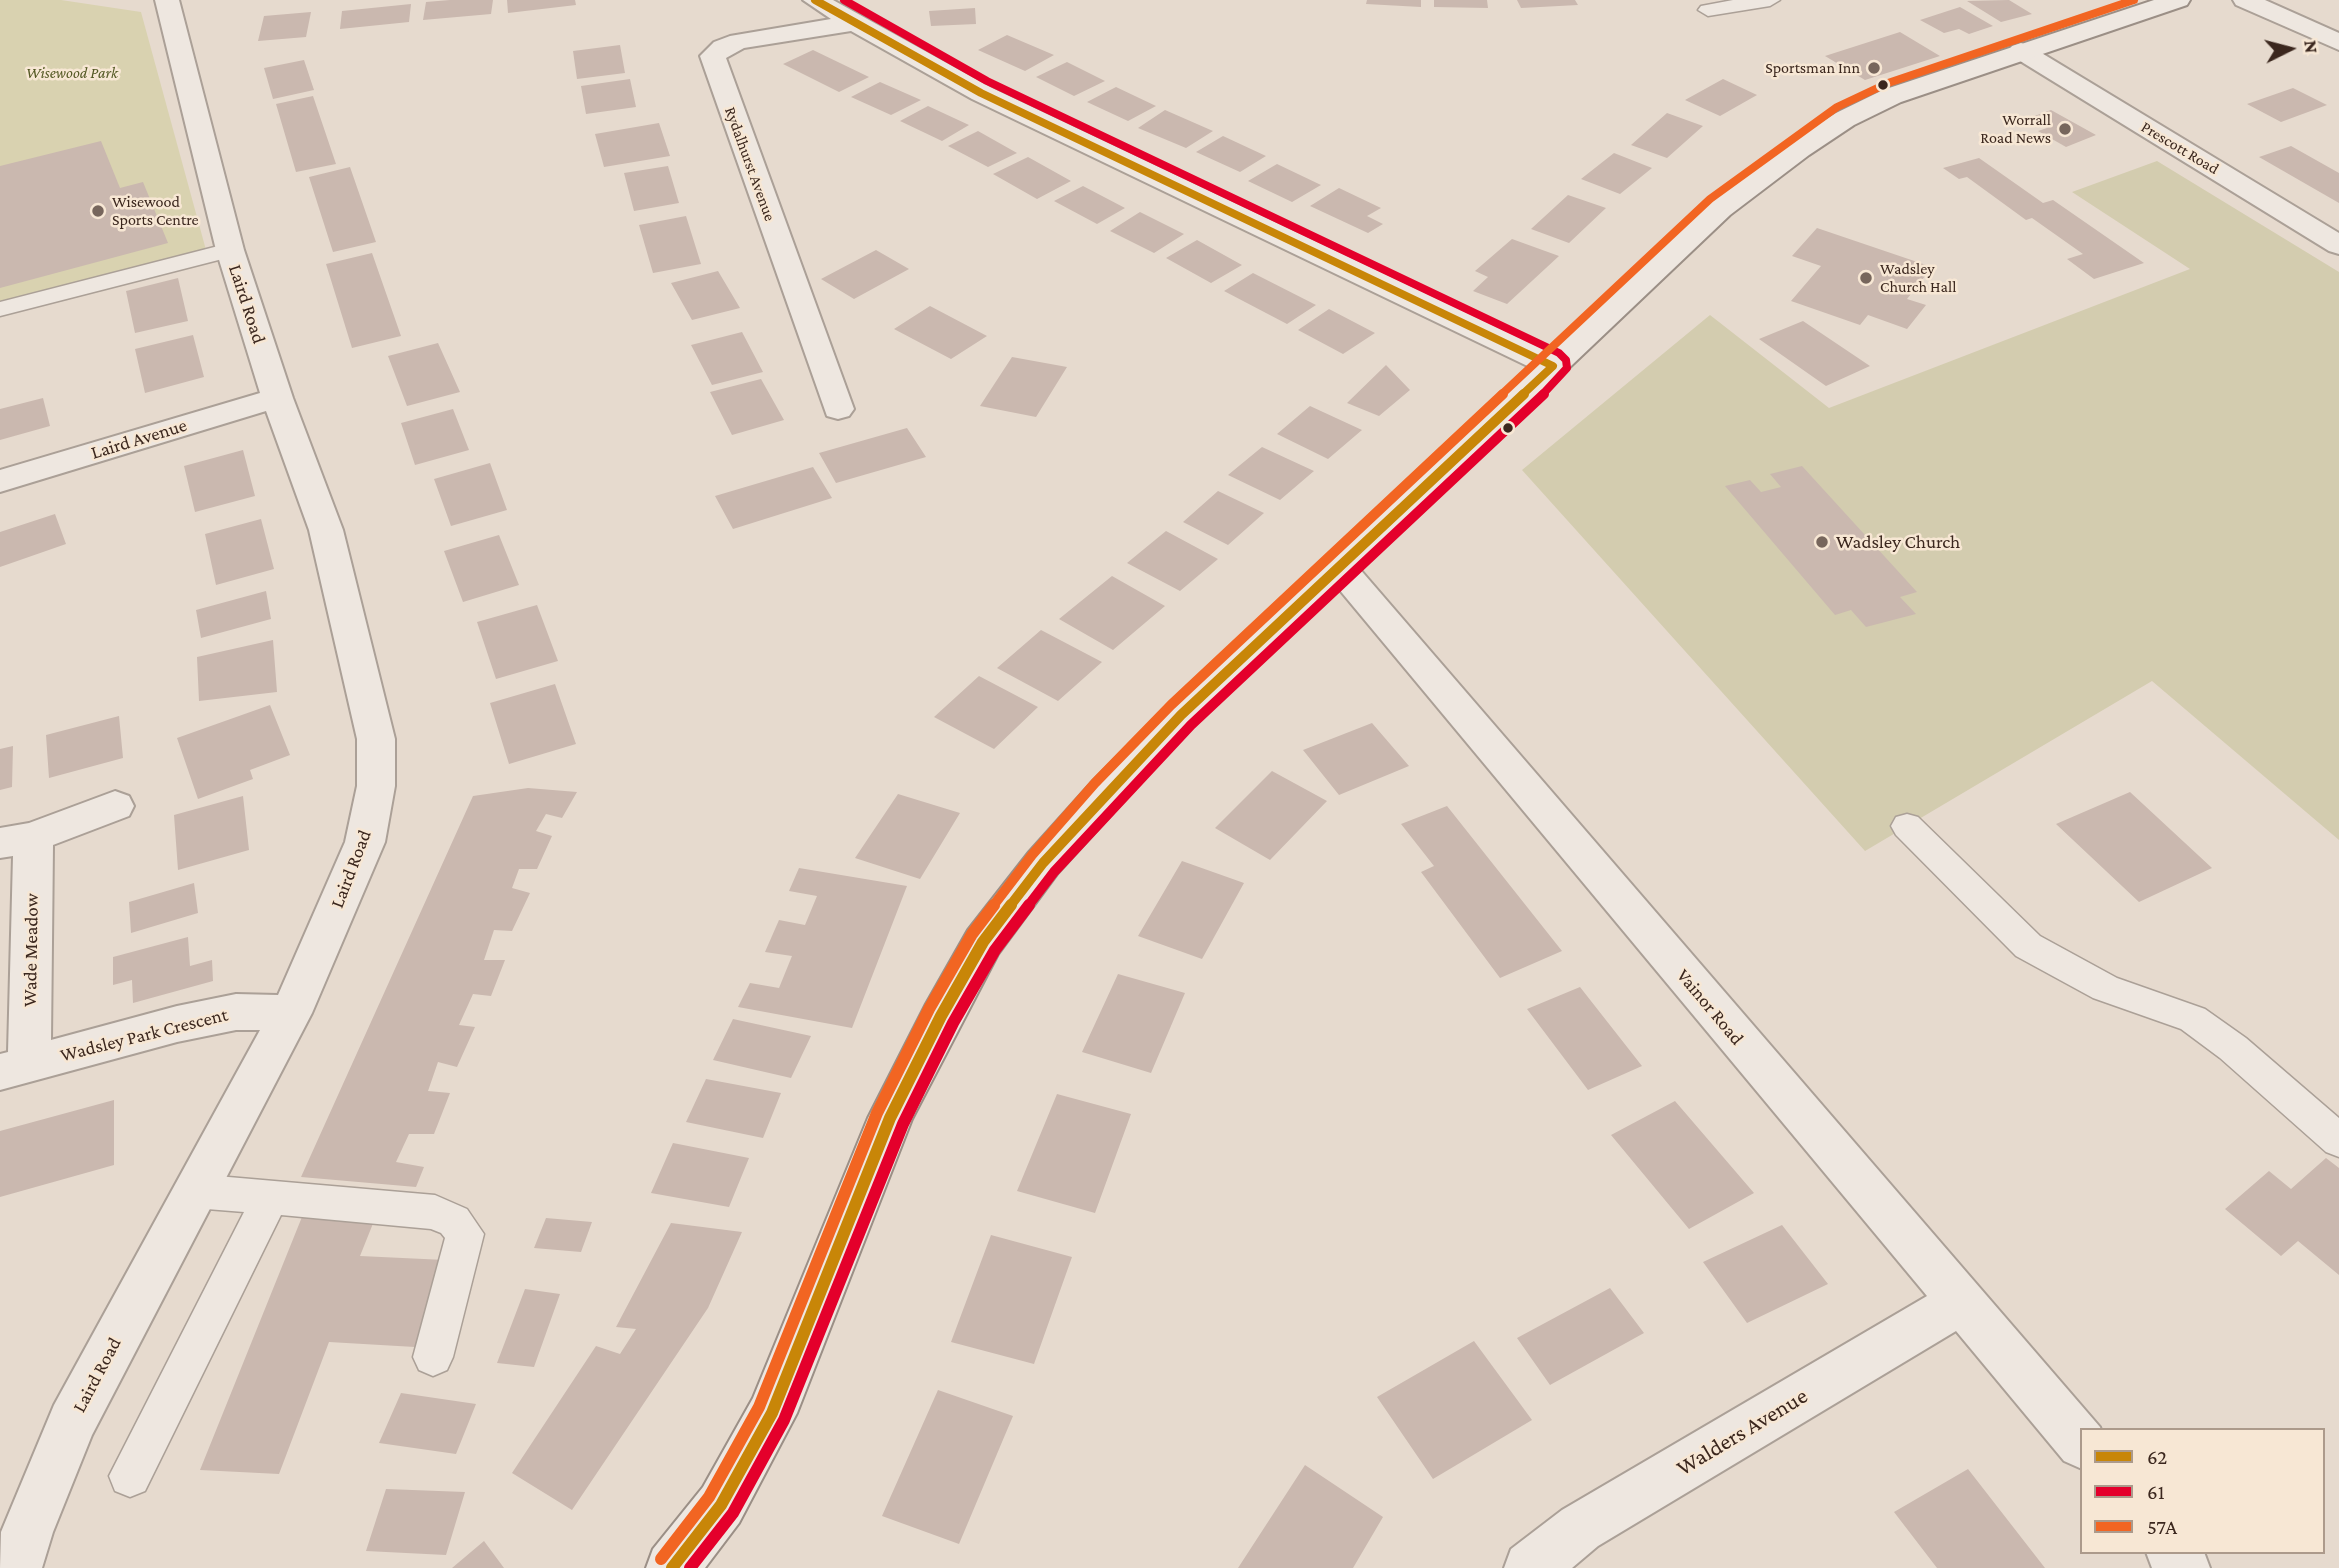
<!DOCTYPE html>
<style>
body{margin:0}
#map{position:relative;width:2339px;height:1568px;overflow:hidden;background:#e6dace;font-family:"Crimson Pro",serif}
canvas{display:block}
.legend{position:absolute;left:2080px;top:1428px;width:245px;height:126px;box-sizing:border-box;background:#f7e7d4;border:2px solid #ac9a8b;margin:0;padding:9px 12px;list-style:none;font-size:21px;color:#3b271e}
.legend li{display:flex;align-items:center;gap:14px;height:35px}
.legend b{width:35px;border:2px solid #ac9a8b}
.north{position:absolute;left:2255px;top:14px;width:70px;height:70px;-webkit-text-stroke:5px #f7e7d4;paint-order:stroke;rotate:84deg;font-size:19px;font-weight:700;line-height:28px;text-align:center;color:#3b271e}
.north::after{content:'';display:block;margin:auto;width:24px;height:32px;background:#3b271e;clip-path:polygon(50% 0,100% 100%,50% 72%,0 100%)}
</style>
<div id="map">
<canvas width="2339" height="1568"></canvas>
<ul class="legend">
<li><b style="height:9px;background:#c88608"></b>62</li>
<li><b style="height:9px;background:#e4002b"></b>61</li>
<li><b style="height:9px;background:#f26522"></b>57A</li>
</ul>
<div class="north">N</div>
</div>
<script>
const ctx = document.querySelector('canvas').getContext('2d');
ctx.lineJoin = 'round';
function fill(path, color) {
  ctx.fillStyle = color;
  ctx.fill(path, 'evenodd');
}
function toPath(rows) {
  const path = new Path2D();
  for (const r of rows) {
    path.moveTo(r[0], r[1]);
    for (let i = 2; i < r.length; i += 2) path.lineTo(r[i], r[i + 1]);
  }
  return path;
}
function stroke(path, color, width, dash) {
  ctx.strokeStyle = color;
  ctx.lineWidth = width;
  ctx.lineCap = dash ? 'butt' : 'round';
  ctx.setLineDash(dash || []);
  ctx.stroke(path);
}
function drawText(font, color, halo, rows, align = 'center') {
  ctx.font = font + ' "Crimson Pro",serif';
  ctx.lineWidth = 5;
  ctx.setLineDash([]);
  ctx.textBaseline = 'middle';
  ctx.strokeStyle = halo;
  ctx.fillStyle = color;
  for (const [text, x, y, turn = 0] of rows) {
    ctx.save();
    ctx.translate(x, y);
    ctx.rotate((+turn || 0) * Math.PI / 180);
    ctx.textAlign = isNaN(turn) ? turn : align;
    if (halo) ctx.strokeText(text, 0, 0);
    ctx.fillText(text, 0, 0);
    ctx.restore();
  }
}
fill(toPath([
 [0,0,61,0,141,12,209,261,0,315]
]), '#d9d2b0');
fill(toPath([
 [2157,161,2339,272,2339,840,2152,681,1865,851,1522,470,1710,315,1829,408,2190,269,2072,192]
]), '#d3ccaf');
fill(toPath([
 [450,0,493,0,491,14,423,20,426,2],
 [507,0,575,0,576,5,508,13],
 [1367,0,1421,0,1421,7,1366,4],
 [1434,0,1487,0,1488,8,1434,7],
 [1517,0,1575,0,1578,5,1521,8],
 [2009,0,2032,14,2001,22,1967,1],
 [411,4,409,22,340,29,342,11],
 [1960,7,1993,26,1969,34,1959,29,1944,33,1920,20],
 [975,8,976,24,931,26,929,11],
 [311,12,306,37,258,41,264,16],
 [1900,32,1940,56,1865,80,1825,56],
 [1007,35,1054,55,1025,71,978,50],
 [620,45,625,73,577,79,573,51],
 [813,50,869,77,839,92,783,64],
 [304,60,314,90,273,99,264,68],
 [1067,62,1105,81,1074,96,1036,77],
 [630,79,636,107,586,114,581,86],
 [1723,79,1757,95,1720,116,1685,100],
 [880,82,921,100,891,115,851,97],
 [1116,87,1156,106,1128,121,1087,102],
 [2293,88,2327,105,2281,122,2247,104],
 [313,96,336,164,296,172,276,104],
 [928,106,969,125,942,141,900,121],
 [1165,110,1213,131,1186,148,1138,128],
 [2051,110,2096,135,2066,147,2038,131,2047,128,2029,118],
 [1667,113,1703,126,1667,158,1631,145],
 [659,123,670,156,604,167,595,134],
 [978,131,1017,153,988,167,948,146],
 [1223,136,1266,156,1240,172,1196,152],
 [101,141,120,188,143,182,168,243,0,288,0,166],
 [2291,146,2339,173,2339,203,2259,157],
 [1614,153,1652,168,1620,194,1581,179],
 [1028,157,1071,181,1037,199,993,174],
 [1979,158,2043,203,2053,200,2144,263,2094,279,2067,259,2083,254,2032,218,2026,220,1967,177,1959,179,1943,168],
 [1277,164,1321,185,1292,202,1248,181],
 [668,166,679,203,634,211,624,173],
 [350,167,376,242,333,252,309,177],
 [1083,186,1125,208,1097,224,1054,201],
 [1339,188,1381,208,1367,216,1383,224,1368,233,1310,206],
 [1568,195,1606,208,1569,243,1531,229],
 [1140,212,1184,234,1154,253,1110,231],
 [686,216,701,264,653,273,639,225],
 [1817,228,1932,267,1907,299,1926,305,1907,329,1868,315,1860,325,1791,301,1821,266,1792,256],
 [1512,239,1559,256,1507,304,1473,291,1488,277,1475,271],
 [1197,240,1242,265,1211,283,1166,258],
 [876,250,909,269,854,299,821,279],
 [372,253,401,336,352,348,326,264],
 [718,271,740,308,692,320,671,283],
 [1253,273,1316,305,1287,324,1224,291],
 [178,278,188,321,135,333,126,291],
 [930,306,987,336,951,359,894,329],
 [1329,309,1375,333,1343,354,1298,330],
 [1803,321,1870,366,1826,386,1759,339],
 [742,332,763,372,712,385,691,345],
 [193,335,204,377,145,393,135,349],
 [438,343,460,392,407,406,388,356],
 [1012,357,1067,367,1036,417,980,406],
 [1386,365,1410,390,1379,416,1347,403],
 [761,379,784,420,732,435,710,392],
 [43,398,50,426,0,440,0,409],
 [1310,406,1362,430,1328,459,1277,434],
 [453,409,469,450,415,465,401,423],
 [907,428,926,457,836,483,819,453],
 [1262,447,1314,471,1280,500,1228,475],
 [243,450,255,496,195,512,184,466],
 [490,463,507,510,451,526,434,479],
 [1802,466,1917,592,1900,597,1916,614,1866,627,1851,610,1835,615,1725,486,1750,480,1761,492,1781,487,1770,474],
 [813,467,832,498,733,529,715,496],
 [1218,491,1264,513,1228,545,1183,522],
 [55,514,66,544,0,567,0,532],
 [261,519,274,569,216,585,205,534],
 [1166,531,1218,559,1180,591,1127,563],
 [499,535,519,585,463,602,444,551],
 [1112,576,1165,606,1113,650,1059,619],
 [266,591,271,619,201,638,196,610],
 [537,605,558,661,496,679,477,622],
 [1041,630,1102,662,1058,701,997,668],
 [273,640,277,692,199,701,197,657],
 [979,676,1038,707,994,749,934,717],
 [555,684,576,744,509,764,490,703],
 [270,705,290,755,250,770,253,779,198,799,177,738],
 [119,716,123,758,49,778,46,735],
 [1372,723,1409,766,1339,795,1303,750],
 [13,746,12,787,0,790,0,749],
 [1272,771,1327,801,1270,860,1215,828],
 [528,788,577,792,562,818,546,814,536,831,552,836,537,869,519,869,512,888,530,893,512,931,494,930,484,960,505,960,491,996,473,994,459,1025,475,1027,457,1067,438,1062,428,1091,450,1093,434,1134,409,1134,396,1162,424,1167,416,1187,301,1177,473,796],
 [2130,792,2212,868,2139,902,2056,824],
 [898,794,960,813,920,879,855,858],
 [243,796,249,850,178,870,174,815],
 [1447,806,1562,951,1500,978,1421,872,1434,866,1401,824],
 [1182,861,1244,883,1202,959,1138,936],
 [799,868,907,886,852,1028,738,1007,750,983,779,988,792,956,765,952,779,920,805,925,817,896,789,891],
 [194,883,198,913,131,933,129,902],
 [188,937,190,966,212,960,213,981,133,1003,132,980,113,985,113,957],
 [1118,974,1185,993,1151,1073,1082,1052],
 [1580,987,1642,1066,1588,1090,1527,1009],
 [733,1019,811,1036,791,1078,713,1060],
 [706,1079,781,1093,763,1138,686,1122],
 [1057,1094,1131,1114,1095,1213,1017,1191],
 [114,1100,114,1165,0,1197,0,1131],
 [1675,1101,1754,1193,1689,1229,1611,1135],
 [673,1143,749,1158,729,1207,651,1193],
 [2326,1158,2339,1168,2339,1275,2298,1241,2281,1256,2225,1209,2269,1171,2291,1189],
 [306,1207,378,1211,360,1256,445,1260,415,1347,329,1342,279,1474,200,1470],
 [546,1218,592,1222,581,1252,534,1248],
 [671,1223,742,1232,708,1308,572,1510,512,1473,596,1346,620,1354,636,1329,616,1327],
 [1782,1225,1828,1284,1747,1323,1703,1262],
 [991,1235,1072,1257,1034,1364,951,1342],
 [1610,1288,1644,1333,1550,1385,1517,1338],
 [525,1289,560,1294,534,1367,497,1363],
 [1474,1341,1532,1420,1433,1479,1377,1397],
 [938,1390,1013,1416,959,1544,882,1516],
 [401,1393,476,1404,456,1454,379,1443],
 [1305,1465,1383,1517,1353,1568,1238,1568],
 [1968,1469,2045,1568,1937,1568,1894,1512],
 [386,1489,465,1492,446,1555,366,1551],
 [484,1541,504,1568,452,1568]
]), '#cab8af');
const lane = toPath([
 [1733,0,1780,0,1770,6,1708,16,1698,10,1701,6,1733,0],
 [230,243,238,245,242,250,238,255,0,316,0,302,230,243],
 [1907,814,1918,817,2040,936,2117,978,2205,1009,2246,1038,2339,1118,2339,1157,2326,1152,2220,1058,2181,1029,2093,998,2016,956,1896,835,1891,826,1896,817,1907,814],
 [194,1174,435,1195,467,1209,484,1234,453,1357,447,1370,433,1376,419,1370,413,1357,445,1238,441,1233,431,1229,281,1215,145,1491,130,1497,115,1491,109,1476,244,1212,194,1208,181,1203,175,1191,181,1179,194,1174]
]);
const street = toPath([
 [155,0,179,0,244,250,293,398,343,530,395,739,395,786,385,842,312,1013,92,1435,53,1532,42,1568,0,1568,1,1532,54,1405,260,1030,236,1030,177,1042,0,1090,0,1054,8,1052,13,856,0,858,0,828,29,823,115,791,129,796,134,806,129,816,53,845,51,1040,177,1006,236,994,278,995,345,842,357,786,357,739,309,530,266,411,0,492,0,470,260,393,216,250,155,0],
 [803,0,833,0,990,87,1564,359,1568,366,1564,373,1553,375,1542,373,972,99,851,31,744,48,726,58,854,409,849,416,838,419,827,416,700,56,714,42,730,36,831,19,803,0],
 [2233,0,2265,0,2339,33,2339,50,2236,5,2233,0],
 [2021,43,2030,46,2339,233,2339,254,2329,251,2012,56,2008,51,2012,46,2021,43],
 [1340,556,1352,560,2100,1427,2101,1430,2082,1430,2082,1469,2064,1461,1956,1331,1598,1546,1572,1568,1504,1568,1511,1549,1562,1510,1927,1296,1328,576,1323,568,1328,560,1340,556],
 [2146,1552,2204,1552,2210,1568,2152,1568,2146,1552]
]);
const secondary = toPath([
 [2154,0,2190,0,2187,5,1901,102,1854,125,1809,155,1730,215,1194,724,1057,874,998,954,912,1119,797,1413,739,1523,705,1568,646,1568,653,1549,703,1487,753,1398,868,1118,926,1004,968,930,1029,852,1091,783,1168,706,1710,203,1789,143,1836,113,1883,90,2154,0]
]);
stroke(lane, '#aba097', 3);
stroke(street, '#aba097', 4);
stroke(secondary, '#9b8f86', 4);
fill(lane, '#eee7e0');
fill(street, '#eee7e0');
fill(secondary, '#eee7e0');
stroke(toPath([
 [815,0,981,93,1553,366,1522,395]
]), '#c88608', 8);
stroke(toPath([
 [1010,906,1043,863,1181,715,1524,394]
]), '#c88608', 10);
stroke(toPath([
 [672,1568,721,1505,772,1413,890,1118,941,1016,983,942,1011,905]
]), '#c88608', 12);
stroke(toPath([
 [844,0,987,81,1559,353,1566,360,1567,368,1542,395]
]), '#e4002b', 8);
stroke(toPath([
 [1028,906,1054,872,1191,725,1544,394]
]), '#e4002b', 10);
stroke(toPath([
 [690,1568,733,1513,784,1420,903,1124,953,1023,995,950,1029,905]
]), '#e4002b', 12);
stroke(toPath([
 [1501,395,1710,199,1837,107,1888,83,2134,0]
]), '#f26522', 8);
stroke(toPath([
 [993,906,1032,855,1095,783,1171,705,1503,394]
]), '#f26522', 10);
stroke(toPath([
 [661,1559,709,1497,759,1407,877,1113,929,1009,972,934,994,905]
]), '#f26522', 12);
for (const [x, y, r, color] of [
 [1874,68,7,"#77665c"],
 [1883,85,6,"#3b271e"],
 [2065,129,7,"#77665c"],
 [98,211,7,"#77665c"],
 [1866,278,7,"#77665c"],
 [1508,428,6,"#3b271e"],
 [1822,542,7,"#77665c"]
]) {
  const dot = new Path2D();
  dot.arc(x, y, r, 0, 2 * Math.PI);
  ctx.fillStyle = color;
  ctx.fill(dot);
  stroke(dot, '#f7e7d4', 2.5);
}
drawText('16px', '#3b271e', '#f7e7d4', [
 ["Sportsman Inn",1860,68],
 ["Worrall",2051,120],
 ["Road News",2051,138],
 ["Wisewood",112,202,"left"],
 ["Sports Centre",112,220,"left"],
 ["Wadsley",1880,269,"left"],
 ["Church Hall",1880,287,"left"]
], 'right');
drawText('italic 16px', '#545924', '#f7e7d4', [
 ["Wisewood Park",72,73]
]);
drawText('16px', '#3b271e', '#f7e7d4', [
 ["Prescott Road",2180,148,31],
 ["Rydalhurst Avenue",750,164,70]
]);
drawText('19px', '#3b271e', '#f7e7d4', [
 ["Laird Road",247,304,72],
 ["Laird Avenue",139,439,-17],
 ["Laird Road",351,869,-69],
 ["Wade Meadow",31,950,-89],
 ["Vainor Road",1710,1007,50],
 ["Wadsley Park Crescent",144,1035,-14],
 ["Laird Road",97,1375,-62]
]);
drawText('19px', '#3b271e', '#f7e7d4', [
 ["Wadsley Church",1836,542]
], 'left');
drawText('23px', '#3b271e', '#f7e7d4', [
 ["Walders Avenue",1742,1432,-31]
]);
</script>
